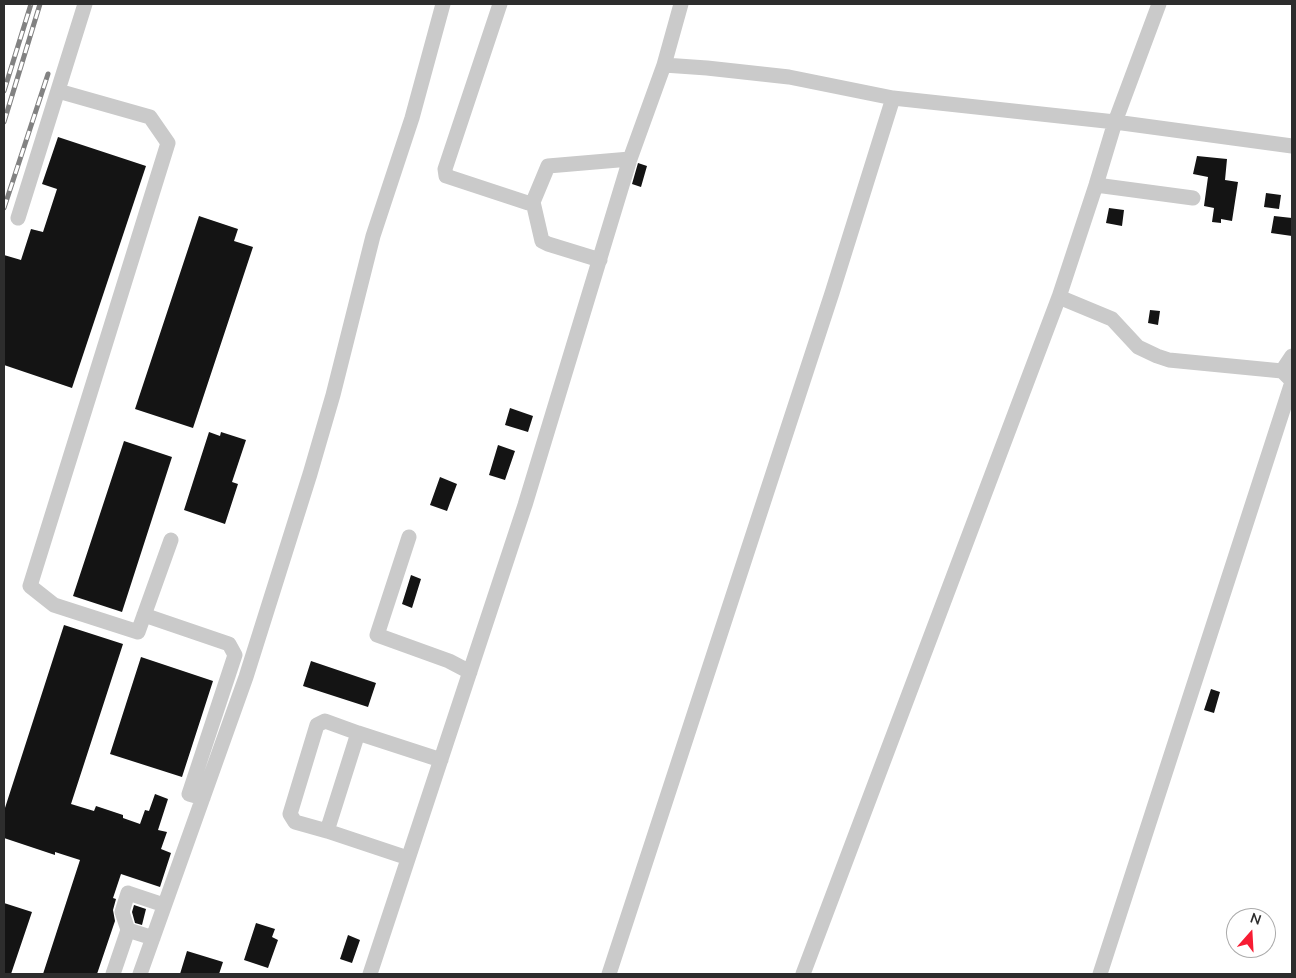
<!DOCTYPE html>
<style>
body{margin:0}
#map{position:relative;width:1296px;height:978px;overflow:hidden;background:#fff;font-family:"Nunito Sans",sans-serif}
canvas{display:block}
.frame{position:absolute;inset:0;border:5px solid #2d2d2d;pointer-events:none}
.north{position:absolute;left:1226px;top:908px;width:50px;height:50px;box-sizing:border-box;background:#fff;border:1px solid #ababab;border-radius:50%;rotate:19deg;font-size:14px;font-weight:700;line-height:20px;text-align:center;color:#2d2d2d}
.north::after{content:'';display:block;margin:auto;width:18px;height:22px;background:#f71c33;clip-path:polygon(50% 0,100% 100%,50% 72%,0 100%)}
</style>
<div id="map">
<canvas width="1296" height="978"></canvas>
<div class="frame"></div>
<div class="north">N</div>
</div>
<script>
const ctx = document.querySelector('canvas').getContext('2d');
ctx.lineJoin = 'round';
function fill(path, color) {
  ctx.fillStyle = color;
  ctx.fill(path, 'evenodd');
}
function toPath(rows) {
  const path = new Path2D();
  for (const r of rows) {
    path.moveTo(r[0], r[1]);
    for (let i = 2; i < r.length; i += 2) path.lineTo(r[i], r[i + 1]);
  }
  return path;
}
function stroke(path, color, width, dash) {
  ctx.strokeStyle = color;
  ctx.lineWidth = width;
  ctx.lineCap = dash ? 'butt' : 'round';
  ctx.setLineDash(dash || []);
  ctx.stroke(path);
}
fill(toPath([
 [58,137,146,166,72,388,4,365,4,255,21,260,31,229,43,232,57,189,42,184],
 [1197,156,1227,159,1225,180,1238,182,1232,221,1221,219,1221,223,1212,222,1214,208,1204,206,1208,177,1193,174],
 [638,163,647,166,641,187,632,184],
 [1266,193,1281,195,1279,209,1264,207],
 [1109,208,1124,210,1122,226,1106,223],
 [199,216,238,229,234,241,253,247,193,428,135,409],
 [1274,216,1292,218,1292,236,1271,233],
 [1150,310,1160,311,1158,325,1148,323],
 [510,408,533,416,528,432,505,425],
 [209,432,220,436,221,432,246,440,232,482,238,484,225,524,184,510],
 [124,441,172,457,122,612,73,596],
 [498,445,515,451,505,480,489,475],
 [440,477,457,484,447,511,430,505],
 [411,575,421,579,412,608,402,604],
 [64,625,123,644,71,804,94,811,96,806,123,815,123,818,140,824,145,810,149,811,155,794,168,799,158,830,167,832,161,849,171,853,160,887,121,874,113,898,116,899,113,910,115,921,97,974,43,974,80,860,55,852,55,855,4,838,4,811],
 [141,657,213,681,182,777,110,754],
 [311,661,376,683,368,707,303,686],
 [1211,689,1220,692,1214,713,1204,710],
 [4,903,32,912,11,974,4,974],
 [134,905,146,909,142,925,135,923,132,912],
 [256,923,275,929,272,937,278,940,268,968,244,960],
 [348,935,360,940,352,963,340,959],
 [187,951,223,962,219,974,180,974]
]), '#141414');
stroke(toPath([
 [500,4,445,169,446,176,528,203,533,202,548,166,630,159],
 [664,65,681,4],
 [58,91,150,117,168,143,30,586,54,605,138,632,171,540],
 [1096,185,1193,198],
 [533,202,542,241,548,244,600,260],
 [18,218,85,4],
 [1059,297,1112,319,1138,347,1157,356,1169,360,1282,371,1292,381],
 [1282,371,1292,356],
 [409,537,377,635,449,661,470,672],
 [144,615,229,644,235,655,189,794,203,798],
 [327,831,295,822,290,814,317,725,325,721,358,733],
 [408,858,327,831,358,733,441,760],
 [128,930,122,912,128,893,164,905],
 [113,974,128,930,153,938],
 [140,974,246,677,310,474,333,395,373,236,412,118,443,4],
 [370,974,525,505,630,159,664,65,707,68,789,77,893,98,1115,122,1292,146],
 [609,974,832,293,893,98],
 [803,974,1059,297,1096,185,1115,122,1159,4],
 [1100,974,1292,382]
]), '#cacaca', 15);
const rail = toPath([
 [4,91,31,4],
 [4,122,40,4],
 [4,208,48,74]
]);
stroke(rail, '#828282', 5);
stroke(rail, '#fff', 3, [9]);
</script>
